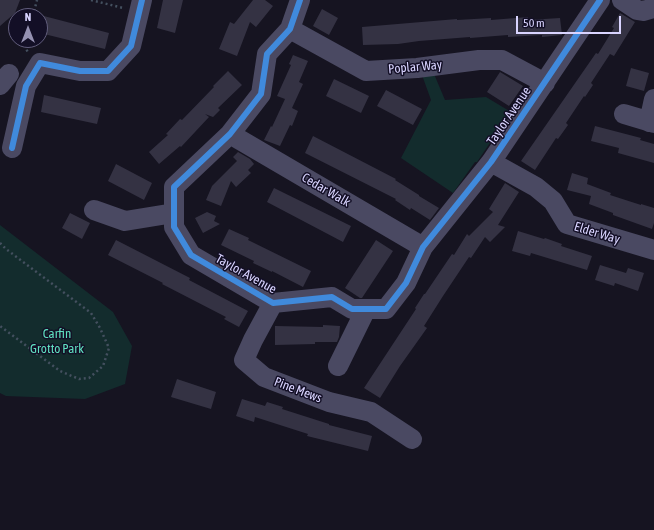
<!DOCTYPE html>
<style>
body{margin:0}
#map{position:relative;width:654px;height:530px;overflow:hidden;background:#161421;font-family:"Asap Condensed",sans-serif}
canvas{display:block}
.north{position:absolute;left:8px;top:8px;width:40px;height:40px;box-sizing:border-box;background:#130f26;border:1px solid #625e7d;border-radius:50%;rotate:0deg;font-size:11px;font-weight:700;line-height:16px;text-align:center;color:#d9d4ff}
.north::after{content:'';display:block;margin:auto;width:14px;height:18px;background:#9591b1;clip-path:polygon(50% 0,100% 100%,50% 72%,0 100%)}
.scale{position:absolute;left:516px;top:16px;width:105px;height:18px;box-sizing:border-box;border:2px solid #d9d4ff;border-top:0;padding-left:5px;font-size:12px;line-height:14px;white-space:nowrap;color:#d9d4ff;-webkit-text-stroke:3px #130f26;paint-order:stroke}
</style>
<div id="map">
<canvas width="654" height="530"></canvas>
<div class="north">N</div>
<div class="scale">50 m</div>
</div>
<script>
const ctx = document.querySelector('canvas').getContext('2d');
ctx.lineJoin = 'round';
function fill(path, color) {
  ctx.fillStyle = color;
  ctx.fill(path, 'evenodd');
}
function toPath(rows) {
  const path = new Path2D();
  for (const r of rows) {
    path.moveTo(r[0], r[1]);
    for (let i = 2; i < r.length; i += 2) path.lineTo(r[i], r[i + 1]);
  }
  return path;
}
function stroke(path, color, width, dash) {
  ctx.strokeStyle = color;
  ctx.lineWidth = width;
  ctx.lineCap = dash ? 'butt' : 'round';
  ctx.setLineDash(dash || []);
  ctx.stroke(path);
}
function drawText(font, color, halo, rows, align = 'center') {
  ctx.font = font + ' "Asap Condensed",sans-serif';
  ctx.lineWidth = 3;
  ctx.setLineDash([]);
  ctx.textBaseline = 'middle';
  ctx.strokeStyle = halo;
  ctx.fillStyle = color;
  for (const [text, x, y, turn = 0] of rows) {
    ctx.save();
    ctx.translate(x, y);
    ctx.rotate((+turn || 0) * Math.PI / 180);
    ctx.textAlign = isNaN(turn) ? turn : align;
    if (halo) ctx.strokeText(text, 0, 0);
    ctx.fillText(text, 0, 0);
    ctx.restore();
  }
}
fill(toPath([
 [434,74,445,100,486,97,511,112,477,162,475,162,453,193,401,158,431,100,422,75],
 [0,225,113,312,132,346,125,384,85,399,6,396,0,393]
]), '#132c2d');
fill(toPath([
 [0,0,20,0,15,13,0,26],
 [163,0,183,0,175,33,157,28],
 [253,0,265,0,273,6,256,27,250,22,237,56,219,49,230,22,234,24],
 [322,9,338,18,329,35,313,26],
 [620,13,635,22,614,56,610,54,591,83,593,85,585,97,584,96,566,123,568,125,558,139,556,138,535,170,521,161,596,53,598,54,614,28,612,27],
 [40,15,109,33,105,49,40,33],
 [528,17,528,20,560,18,562,35,542,37,542,35,508,37,508,35,470,38,470,37,419,41,398,44,363,45,362,27,457,19,457,20,491,18,491,20],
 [293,55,308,61,299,82,303,84,292,108,298,111,292,126,290,125,280,146,264,140,271,126,272,127,285,99,277,96,291,65,289,64],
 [631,68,649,73,644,91,626,86],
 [228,71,242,85,218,108,220,110,213,117,205,114,209,117,181,147,180,146,159,164,149,152,168,135,166,134,180,119,182,120,214,87,213,86],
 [500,72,523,86,509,106,487,92],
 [334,79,369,96,361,113,326,96],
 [386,90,422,109,413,125,377,106],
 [44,95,101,108,97,124,41,112],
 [595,126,641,138,640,140,654,144,654,163,618,153,619,148,591,141],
 [313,136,396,179,395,180,419,195,419,196,439,208,430,220,411,208,410,210,395,200,396,199,305,153],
 [238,152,250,159,254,164,248,170,251,173,236,187,231,181,221,206,206,200,212,186,237,161,233,157],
 [116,164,152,183,144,200,108,181],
 [572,173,588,178,587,184,611,193,610,195,641,205,641,204,654,208,654,223,652,229,613,215,613,213,589,204,591,196,567,190],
 [505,183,519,192,498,225,505,227,490,242,485,237,471,258,469,257,443,296,424,326,427,328,400,366,380,398,364,388,416,309,415,308,424,294,425,294,452,254,454,255,467,234,469,236,493,212,489,209],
 [274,188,351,226,343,242,267,202],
 [207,212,216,216,214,221,220,224,203,233,195,218],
 [70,213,90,223,82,239,62,228],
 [229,229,249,238,248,240,311,271,303,287,272,271,272,272,253,263,254,261,221,245],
 [518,231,544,239,545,238,562,244,561,246,592,256,587,270,531,253,530,256,512,251],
 [116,240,190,278,189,280,248,311,239,327,224,319,226,317,162,284,163,283,108,255],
 [376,240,393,251,362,298,360,298,345,288],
 [600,265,626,273,628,268,644,273,638,291,615,283,614,286,595,280],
 [323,325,340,326,339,337,337,342,315,342,315,344,275,345,275,326,323,327],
 [177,379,216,392,211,409,171,397],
 [242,399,265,406,267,402,283,407,282,409,329,424,329,425,372,436,368,451,307,436,308,434,255,417,254,422,236,416]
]), '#343243');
stroke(toPath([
 [91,0,123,8],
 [33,16,37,0],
 [28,40,26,48,28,53],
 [0,243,6,249,91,313,100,328,109,348,103,366,89,378,79,379,60,371,0,326]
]), '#44505f', 2.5, [2, 3]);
stroke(toPath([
 [300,0,290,29,267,54,261,94,230,134,174,187,174,227,191,255,273,303,332,297,352,309,386,309,406,283,423,247,491,162,600,0],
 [622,0,637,10,643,11,654,8],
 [290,29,366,71,417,68,479,60,502,60,545,83],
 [0,85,9,74],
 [624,114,654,123],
 [649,122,654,99],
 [230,134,423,247],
 [12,148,26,86,40,63,80,71,108,71,131,46,142,0],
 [491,162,536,187,553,201,567,224,654,250],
 [94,210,125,221,174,213],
 [273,303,253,340,244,360,264,377,329,402,371,412,412,439],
 [338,366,366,309]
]), '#4a4962', 20);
stroke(toPath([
 [300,0,290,29,267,54,261,94,230,134,174,187,174,227,191,255,273,303,332,297,352,309,386,309,406,283,423,247,491,162,600,0],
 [12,148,26,86,40,63,80,71,108,71,131,46,142,0]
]), '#408adc', 6);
drawText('13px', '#d9d4ff', '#130f26', [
 ["Poplar Way",415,67,-5],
 ["Taylor Avenue",509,116,-56],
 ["Cedar Walk",326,190,30],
 ["Elder Way",597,233,17],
 ["Taylor Avenue",246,274,29],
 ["Pine Mews",298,390,21]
]);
drawText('13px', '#5fe0c0', '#130f26', [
 ["Carfin",57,334],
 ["Grotto Park",57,349]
]);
</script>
